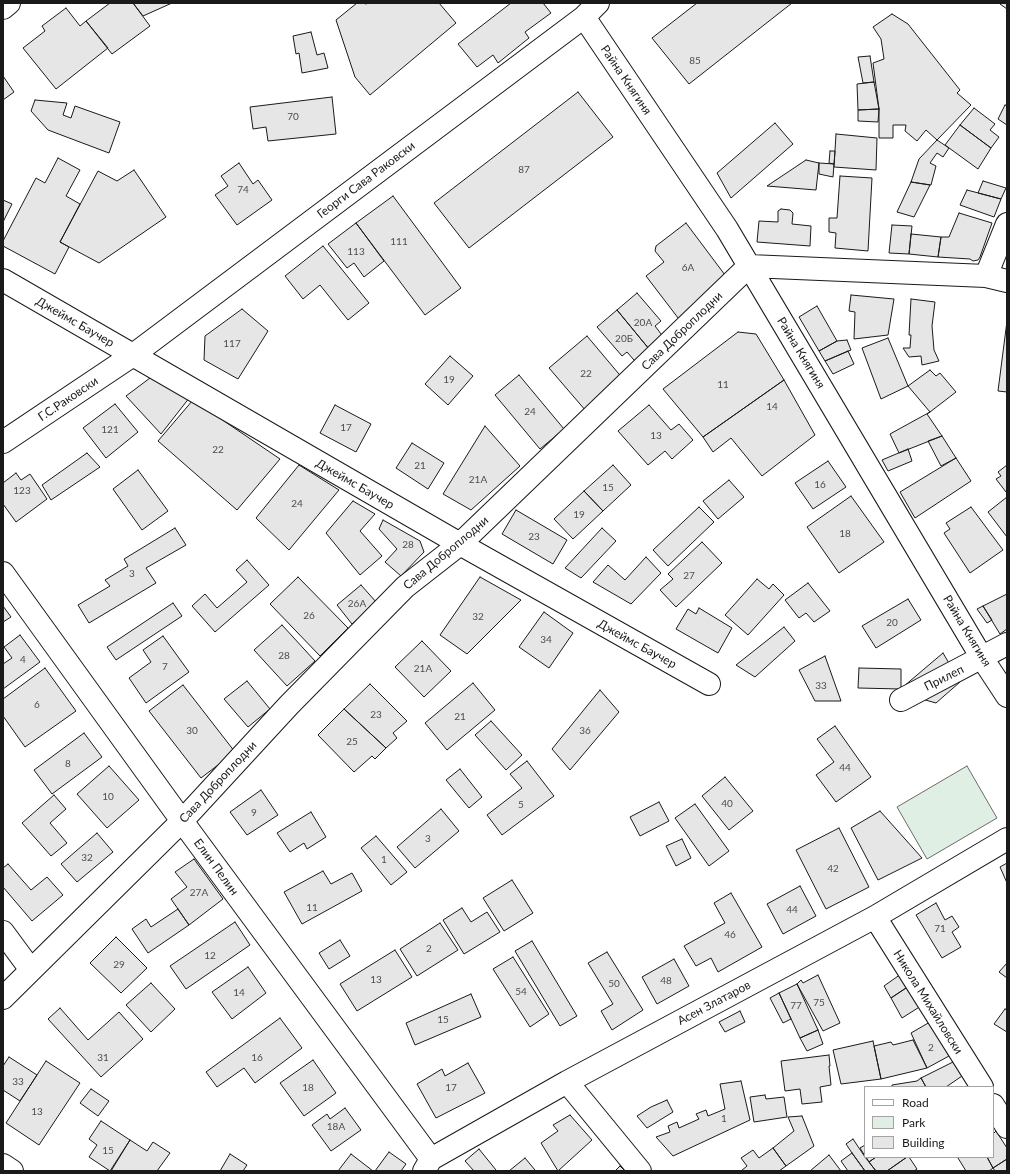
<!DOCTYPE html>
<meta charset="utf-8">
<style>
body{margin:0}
#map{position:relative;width:1010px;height:1174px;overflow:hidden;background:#fff;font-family:Lato,sans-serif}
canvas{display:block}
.frame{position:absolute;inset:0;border:4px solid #1a1a1a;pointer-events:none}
.legend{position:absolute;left:864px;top:1086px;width:130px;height:72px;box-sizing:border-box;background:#fff;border:1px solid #a3a3a3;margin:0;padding:5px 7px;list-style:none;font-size:12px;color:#1a1a1a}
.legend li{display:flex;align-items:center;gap:8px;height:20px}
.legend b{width:20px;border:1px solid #a3a3a3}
</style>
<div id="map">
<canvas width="1010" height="1174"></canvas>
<div class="frame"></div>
<ul class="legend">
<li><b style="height:5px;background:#fff"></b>Road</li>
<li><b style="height:11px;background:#e0efe3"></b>Park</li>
<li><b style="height:11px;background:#e6e6e6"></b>Building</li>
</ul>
</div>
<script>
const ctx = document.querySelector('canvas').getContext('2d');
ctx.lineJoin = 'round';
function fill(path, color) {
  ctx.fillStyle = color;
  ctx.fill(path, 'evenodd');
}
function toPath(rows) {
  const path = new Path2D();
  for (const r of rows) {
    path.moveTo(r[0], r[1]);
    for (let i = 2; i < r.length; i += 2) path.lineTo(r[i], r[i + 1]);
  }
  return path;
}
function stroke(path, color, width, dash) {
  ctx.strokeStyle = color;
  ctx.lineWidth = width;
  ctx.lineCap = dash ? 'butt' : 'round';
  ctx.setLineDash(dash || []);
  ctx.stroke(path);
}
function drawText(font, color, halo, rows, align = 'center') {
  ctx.font = font + ' Lato,sans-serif';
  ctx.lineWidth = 3;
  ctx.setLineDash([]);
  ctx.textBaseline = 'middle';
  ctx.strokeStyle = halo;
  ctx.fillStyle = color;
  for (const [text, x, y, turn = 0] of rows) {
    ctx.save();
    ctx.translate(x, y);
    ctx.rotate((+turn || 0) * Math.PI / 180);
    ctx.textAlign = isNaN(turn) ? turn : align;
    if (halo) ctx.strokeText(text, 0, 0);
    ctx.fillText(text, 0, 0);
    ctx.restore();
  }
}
const green = toPath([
 [967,766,997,818,927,859,897,807,967,766]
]);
fill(green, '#e0efe3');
stroke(green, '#6a6a6a', 1);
const building = toPath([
 [110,3,133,3,150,26,112,54,86,21,110,3],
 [133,3,172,3,143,16,133,3],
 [357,3,363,3,366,4,368,3,439,3,456,23,370,95,355,77,336,20,357,3],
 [511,3,543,3,551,13,525,32,529,38,498,63,493,55,477,67,458,44,511,3],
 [697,3,792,3,689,84,652,38,697,3],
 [1001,3,1007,3,1007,9,1000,4,1001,3],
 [66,8,80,26,86,21,108,48,56,89,23,48,45,31,42,26,66,8],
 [892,14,908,24,960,90,957,93,971,105,937,140,926,130,917,141,905,131,906,125,893,125,893,138,879,138,879,109,873,63,884,59,881,39,873,27,892,14],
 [311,32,317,55,324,53,328,68,302,73,299,53,296,54,293,36,311,32],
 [870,56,874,82,863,83,858,57,870,56],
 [3,76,14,92,3,100,3,76],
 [874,82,879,109,858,110,857,84,874,82],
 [578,92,613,137,469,248,434,203,578,92],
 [332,97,336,134,268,141,266,127,253,129,250,107,332,97],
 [35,100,67,103,63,115,71,118,75,106,120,122,109,153,48,130,31,111,35,100],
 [1005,105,1007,106,1007,125,998,119,1005,105],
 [974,108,995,124,990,130,999,137,991,148,960,125,974,108],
 [879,109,878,122,858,121,858,110,879,109],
 [775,123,793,144,731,198,717,173,775,123],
 [960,125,991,148,978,169,945,145,960,125],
 [836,134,877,138,876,170,834,167,836,134],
 [937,140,949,148,943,157,937,153,930,163,936,166,931,185,911,182,919,159,937,140],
 [830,151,835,151,834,164,829,163,830,151],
 [58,158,80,170,66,196,80,204,60,242,69,247,55,274,3,246,3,241,36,178,45,183,58,158],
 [806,160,819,163,816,190,767,186,806,160],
 [239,163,253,184,258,180,272,200,237,225,215,195,228,186,221,176,239,163],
 [819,163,834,164,833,177,819,174,819,163],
 [134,170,166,217,99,263,60,242,98,171,117,181,134,170],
 [840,176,872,178,868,251,835,248,836,233,829,232,829,218,837,218,840,176],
 [983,181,1006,188,1001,199,978,193,983,181],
 [911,182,930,185,914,217,897,212,911,182],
 [967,190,1001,199,994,217,960,205,967,190],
 [393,196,461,288,425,315,356,223,393,196],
 [3,200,12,204,3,222,3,200],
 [781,209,790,210,793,213,792,224,811,226,810,246,757,242,759,221,778,222,778,211,781,209],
 [959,213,992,223,980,257,978,260,973,261,970,259,938,257,941,237,949,237,959,213],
 [356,223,384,261,364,277,354,263,347,268,328,244,356,223],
 [686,223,725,275,685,327,646,276,664,262,655,251,656,246,686,223],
 [892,225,912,226,909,254,889,253,892,225],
 [911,234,941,237,938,257,909,254,911,234],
 [323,246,369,303,348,320,320,285,303,299,285,276,323,246],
 [637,293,661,321,655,326,668,343,654,355,617,310,637,293],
 [851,295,894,299,888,335,854,339,855,312,849,311,851,295],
 [911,299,935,302,932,326,934,350,939,361,922,365,921,356,909,357,903,348,910,348,911,335,909,335,911,299],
 [817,306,837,341,819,351,799,317,817,306],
 [242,309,268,331,238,379,204,360,205,336,242,309],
 [617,310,654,355,640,367,627,352,622,356,597,327,617,310],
 [1007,321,1007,392,998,391,1007,321],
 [738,332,756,334,784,380,703,437,663,389,738,332],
 [587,336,624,380,586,411,549,368,587,336],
 [888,338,908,386,881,399,862,348,888,338],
 [847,340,851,350,825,361,819,351,837,341,847,340],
 [848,351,854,364,833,374,825,361,848,351],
 [450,356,473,376,448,405,425,384,450,356],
 [930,370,936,376,940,373,956,392,930,412,908,386,930,370],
 [519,375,564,429,540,449,495,395,519,375],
 [157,377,190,397,161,434,126,396,150,378,157,377],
 [784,380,815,435,762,476,731,438,713,452,703,437,784,380],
 [193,400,280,459,237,510,158,441,193,400],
 [115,404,138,432,106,458,83,428,115,404],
 [335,405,371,424,356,452,320,433,335,405],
 [649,405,671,430,679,424,693,440,672,459,665,451,648,465,618,431,649,405],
 [930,412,927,414,942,436,899,453,890,434,930,412],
 [485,426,520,466,471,510,443,494,485,426],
 [942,436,956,458,941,466,928,441,942,436],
 [412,443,444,463,428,489,396,468,412,443],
 [908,449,912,461,888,471,882,460,908,449],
 [87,453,100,467,51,500,42,485,87,453],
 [956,458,971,481,915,518,900,492,956,458],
 [828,461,846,487,813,509,795,483,828,461],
 [299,465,339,490,289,550,256,518,299,465],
 [613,465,631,485,603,511,584,491,613,465],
 [1007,465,1007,491,1006,492,996,479,1001,476,998,472,1007,465],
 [138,470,168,511,142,530,113,489,138,470],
 [16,473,21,480,30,474,47,499,16,522,3,504,3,483,16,473],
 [729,480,744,497,718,519,703,501,729,480],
 [584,491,603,511,573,539,554,519,584,491],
 [851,496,884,542,839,573,807,527,851,496],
 [1007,497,1007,537,988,512,1007,497],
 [353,501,375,514,360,531,382,556,360,575,326,533,353,501],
 [699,507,714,522,668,566,653,550,699,507],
 [971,507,1003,550,970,573,944,533,950,529,946,523,971,507],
 [516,510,567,540,553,564,502,534,516,510],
 [383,520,420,541,424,552,401,576,385,562,397,549,379,529,383,520],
 [175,528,186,545,146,568,156,583,89,623,78,605,110,586,105,580,128,566,124,559,175,528],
 [602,528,616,541,581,578,565,568,602,528],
 [702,542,722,563,676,607,660,590,673,579,668,574,702,542],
 [646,557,661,573,631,604,593,582,608,565,625,580,646,557],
 [247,560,269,585,215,632,192,606,205,594,217,608,247,582,236,570,247,560],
 [298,577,348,628,320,656,270,604,298,577],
 [480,577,521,600,467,654,440,635,480,577],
 [757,579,769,589,773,584,784,595,748,635,725,615,757,579],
 [808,583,830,611,814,622,806,613,799,618,785,600,808,583],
 [361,585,377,603,352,624,337,605,361,585],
 [1007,594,1007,629,1000,634,983,606,1007,594],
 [908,599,921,620,876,648,862,626,908,599],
 [173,603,182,616,116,660,107,647,173,603],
 [3,606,11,617,3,622,3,606],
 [983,606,992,620,987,623,977,609,983,606],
 [699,608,732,628,718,653,676,629,688,609,696,614,699,608],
 [544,612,573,633,549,668,519,647,544,612],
 [282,625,315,661,287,686,254,650,282,625],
 [784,627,795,641,755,677,736,665,784,627],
 [20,635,40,662,3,689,3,664,12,658,4,647,20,635],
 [163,636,189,672,146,703,129,678,151,662,143,650,163,636],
 [422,641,451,671,424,697,395,667,422,641],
 [943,653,960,682,936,703,897,692,943,653],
 [825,656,841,701,815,701,799,670,825,656],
 [45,668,76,711,25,747,3,716,3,699,45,668],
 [859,668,901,669,901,689,858,688,859,668],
 [247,681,270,709,248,727,224,699,247,681],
 [473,683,495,710,447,750,425,723,473,683],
 [370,684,407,721,393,733,397,738,386,748,344,709,370,684],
 [183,685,235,752,201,778,149,711,183,685],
 [600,690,619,712,570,770,552,749,600,690],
 [344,709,386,748,375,759,372,756,354,772,318,735,344,709],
 [491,721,522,755,506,770,475,735,491,721],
 [835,726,871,777,836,802,816,775,834,762,817,739,835,726],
 [84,733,102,757,52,794,34,770,84,733],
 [527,761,554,796,502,835,487,815,522,788,510,774,527,761],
 [109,766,139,800,107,828,77,794,109,766],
 [460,769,482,797,469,808,446,780,460,769],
 [725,777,753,811,729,830,702,796,725,777],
 [261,790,278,815,247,835,230,812,261,790],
 [54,795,66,809,50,823,67,843,51,856,22,823,54,795],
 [659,802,669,821,640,836,630,817,659,802],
 [695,804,729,851,709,866,675,818,695,804],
 [441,809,459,831,415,868,397,847,441,809],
 [880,811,922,858,878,880,851,828,880,811],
 [311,812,326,837,307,849,304,843,290,852,277,833,311,812],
 [839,828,869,887,826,909,796,850,839,828],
 [97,833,113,852,77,882,61,864,97,833],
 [376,836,407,872,391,885,361,848,376,836],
 [682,839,691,858,676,866,666,846,682,839],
 [194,859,223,899,189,925,171,899,187,887,175,872,194,859],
 [1007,863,1007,883,1000,867,1007,863],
 [8,864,31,890,47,877,63,895,32,921,3,887,3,868,8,864],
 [323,871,331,884,352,873,362,891,302,924,284,892,323,871],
 [512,880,533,913,504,931,483,898,512,880],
 [800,886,816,916,783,934,767,904,800,886],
 [731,893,762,947,718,972,711,958,696,966,684,946,725,923,714,903,731,893],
 [936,903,945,920,952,916,959,927,952,932,961,947,942,958,916,915,936,903],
 [462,908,471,922,487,912,500,932,464,954,443,920,462,908],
 [178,909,189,925,148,953,132,929,146,919,151,927,178,909],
 [235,922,250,945,186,989,170,966,235,922],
 [440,923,458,950,417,976,400,949,440,923],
 [116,937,147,968,121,993,90,963,116,937],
 [340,940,350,956,329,969,319,953,340,940],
 [532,941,577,1016,560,1026,515,951,532,941],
 [395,950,412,977,357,1011,340,984,395,950],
 [607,952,643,1010,612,1030,601,1011,613,1004,588,963,607,952],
 [513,957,549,1014,530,1027,493,969,513,957],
 [674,959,689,986,657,1004,642,977,674,959],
 [1007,963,1007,978,999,972,1007,963],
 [248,967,266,993,232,1019,212,992,248,967],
 [901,974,909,986,891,998,884,986,901,974],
 [818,975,840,1023,823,1031,797,984,801,980,803,983,818,975],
 [151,983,175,1009,151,1032,126,1005,151,983],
 [797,984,818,1030,800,1038,779,993,797,984],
 [909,986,921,1006,902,1018,891,998,909,986],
 [779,993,791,1019,783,1023,770,998,779,993],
 [471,994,481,1017,415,1045,406,1023,471,994],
 [60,1008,88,1040,119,1012,143,1039,101,1077,48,1019,60,1008],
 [1005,1009,1007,1010,1007,1032,994,1024,1005,1009],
 [740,1011,745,1022,725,1032,719,1022,740,1011],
 [280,1018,302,1048,255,1083,244,1068,217,1087,206,1072,280,1018],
 [930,1022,949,1056,927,1068,911,1033,930,1022],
 [818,1030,823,1044,807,1051,800,1038,818,1030],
 [913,1040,927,1068,881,1079,874,1046,891,1042,893,1045,913,1040],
 [873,1041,881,1079,841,1084,833,1050,873,1041],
 [829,1055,830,1066,829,1066,831,1085,820,1087,822,1102,802,1104,800,1089,785,1091,781,1061,829,1055],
 [9,1057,37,1075,20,1101,3,1090,3,1066,9,1057],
 [313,1060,336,1093,304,1116,280,1083,313,1060],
 [46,1061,80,1083,39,1145,6,1123,46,1061],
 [953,1062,962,1076,946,1087,926,1087,921,1078,953,1062],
 [468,1063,485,1093,436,1118,417,1084,442,1069,445,1076,468,1063],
 [921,1078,926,1087,892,1087,892,1085,917,1081,921,1078],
 [741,1081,750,1120,673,1156,656,1137,670,1132,668,1126,677,1122,679,1128,699,1119,696,1114,706,1110,708,1116,725,1109,720,1084,741,1081],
 [91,1089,109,1101,98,1116,80,1103,91,1089],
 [765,1095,766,1099,784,1097,787,1117,754,1122,750,1097,765,1095],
 [667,1100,673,1112,647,1128,637,1116,651,1107,667,1100],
 [345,1108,361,1130,331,1151,312,1125,327,1114,330,1119,345,1108],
 [570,1115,592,1140,558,1171,541,1143,558,1131,553,1125,570,1115],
 [802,1116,814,1146,786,1166,773,1148,794,1131,788,1117,802,1116],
 [101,1121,130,1140,110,1171,89,1157,97,1145,89,1139,101,1121],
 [996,1131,1007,1148,1007,1159,993,1168,987,1157,993,1157,993,1134,996,1131],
 [853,1139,865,1157,876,1171,865,1171,852,1153,846,1144,853,1139],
 [130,1140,147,1151,153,1142,170,1153,157,1171,111,1171,130,1140],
 [865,1145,865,1156,860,1148,865,1145],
 [773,1148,786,1166,779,1171,741,1171,747,1166,741,1158,753,1150,759,1158,773,1148],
 [479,1149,496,1170,495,1171,474,1171,465,1161,479,1149],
 [389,1152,406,1164,401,1171,375,1171,389,1152],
 [852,1153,865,1171,848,1171,841,1161,852,1153],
 [230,1154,247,1165,243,1171,220,1171,230,1154],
 [351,1154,373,1171,338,1171,351,1154],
 [829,1155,841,1171,810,1171,829,1155],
 [866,1157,876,1157,869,1162,866,1157],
 [876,1157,907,1157,887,1171,876,1171,869,1162,876,1157],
 [907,1157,909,1157,917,1169,914,1171,887,1171,907,1157],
 [959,1157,987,1157,993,1168,989,1171,966,1171,958,1158,959,1157],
 [525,1158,535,1170,534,1171,509,1171,525,1158],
 [1007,1159,1007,1171,995,1171,993,1168,1007,1159],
 [620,1166,625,1171,615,1171,620,1166]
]);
fill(building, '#e6e6e6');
stroke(building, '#1a1a1a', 1);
const minor = toPath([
 [3,8,9,3],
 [584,17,727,229,982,658,1007,696],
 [986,276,1007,224],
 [3,280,460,544,709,684],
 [3,442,133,355,584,17,598,3],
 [3,573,182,821,431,1159],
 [901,700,1007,644],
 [875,917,982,1087],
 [3,932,31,970],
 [3,998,182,821,289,705,405,587,460,544,749,266,986,276,1007,281],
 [567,1082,640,1171],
 [993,1105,1007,1127],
 [3,1165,12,1171],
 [424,1171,431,1159,567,1082,875,917,1007,839]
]);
stroke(minor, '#1a1a1a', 24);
stroke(minor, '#fff', 22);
drawText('10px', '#4d4d4d', null, [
 ["85",695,61],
 ["70",293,117],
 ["87",524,170],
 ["74",243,190],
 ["111",399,242],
 ["113",356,252],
 ["6А",688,268],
 ["20А",643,323],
 ["20Б",624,339],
 ["117",232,344],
 ["22",586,374],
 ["19",449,380],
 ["11",723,385],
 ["14",772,407],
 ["24",530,412],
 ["17",346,428],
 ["121",110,430],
 ["13",656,436],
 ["22",218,450],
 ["21",420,466],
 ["21А",478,480],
 ["16",820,485],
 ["15",608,488],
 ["123",22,491],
 ["24",297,504],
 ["19",579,515],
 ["18",845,534],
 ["23",534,537],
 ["28",408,545],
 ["3",132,574],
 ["27",689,576],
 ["26А",357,604],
 ["26",309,616],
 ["32",478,617],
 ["20",892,623],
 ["34",546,640],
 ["28",284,656],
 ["4",23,660],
 ["7",165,667],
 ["21A",423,669],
 ["33",821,686],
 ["6",37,705],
 ["23",376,715],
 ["21",460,717],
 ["30",192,731],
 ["36",585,731],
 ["25",352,742],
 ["8",68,764],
 ["44",845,768],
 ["10",108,797],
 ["40",727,804],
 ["5",521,805],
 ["9",254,813],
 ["3",428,839],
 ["32",87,858],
 ["1",384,860],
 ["42",833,869],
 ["27А",199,893],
 ["11",312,908],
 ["44",792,910],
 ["71",940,929],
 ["46",730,935],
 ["2",429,949],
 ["12",210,956],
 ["29",119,965],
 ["13",376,980],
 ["48",666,981],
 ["50",614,984],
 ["54",521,992],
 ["14",239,993],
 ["75",819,1003],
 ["77",796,1006],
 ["15",443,1020],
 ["2",931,1048],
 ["31",103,1058],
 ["16",257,1058],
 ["33",18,1082],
 ["18",308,1088],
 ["17",451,1088],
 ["13",37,1112],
 ["1",724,1119],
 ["18А",336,1127],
 ["15",108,1151]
]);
drawText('12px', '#1a1a1a', '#fff', [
 ["Райна Княгиня",626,80,56],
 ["Георги Сава Раковски",366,180,-37],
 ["Джеймс Баучер",75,322,30],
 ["Сава Доброплодни",682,331,-44],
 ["Райна Княгиня",801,353,59],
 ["Г.С.Раковски",68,399,-34],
 ["Джеймс Баучер",355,484,30],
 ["Сава Доброплодни",446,553,-40],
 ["Райна Княгиня",967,631,59],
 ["Джеймс Баучер",637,644,29],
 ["Прилеп",944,678,-27],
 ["Сава Доброплодни",218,782,-47],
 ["Елин Пелин",216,867,54],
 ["Никола Михайловски",928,1002,58],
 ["Асен Златаров",714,1003,-28]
]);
</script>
